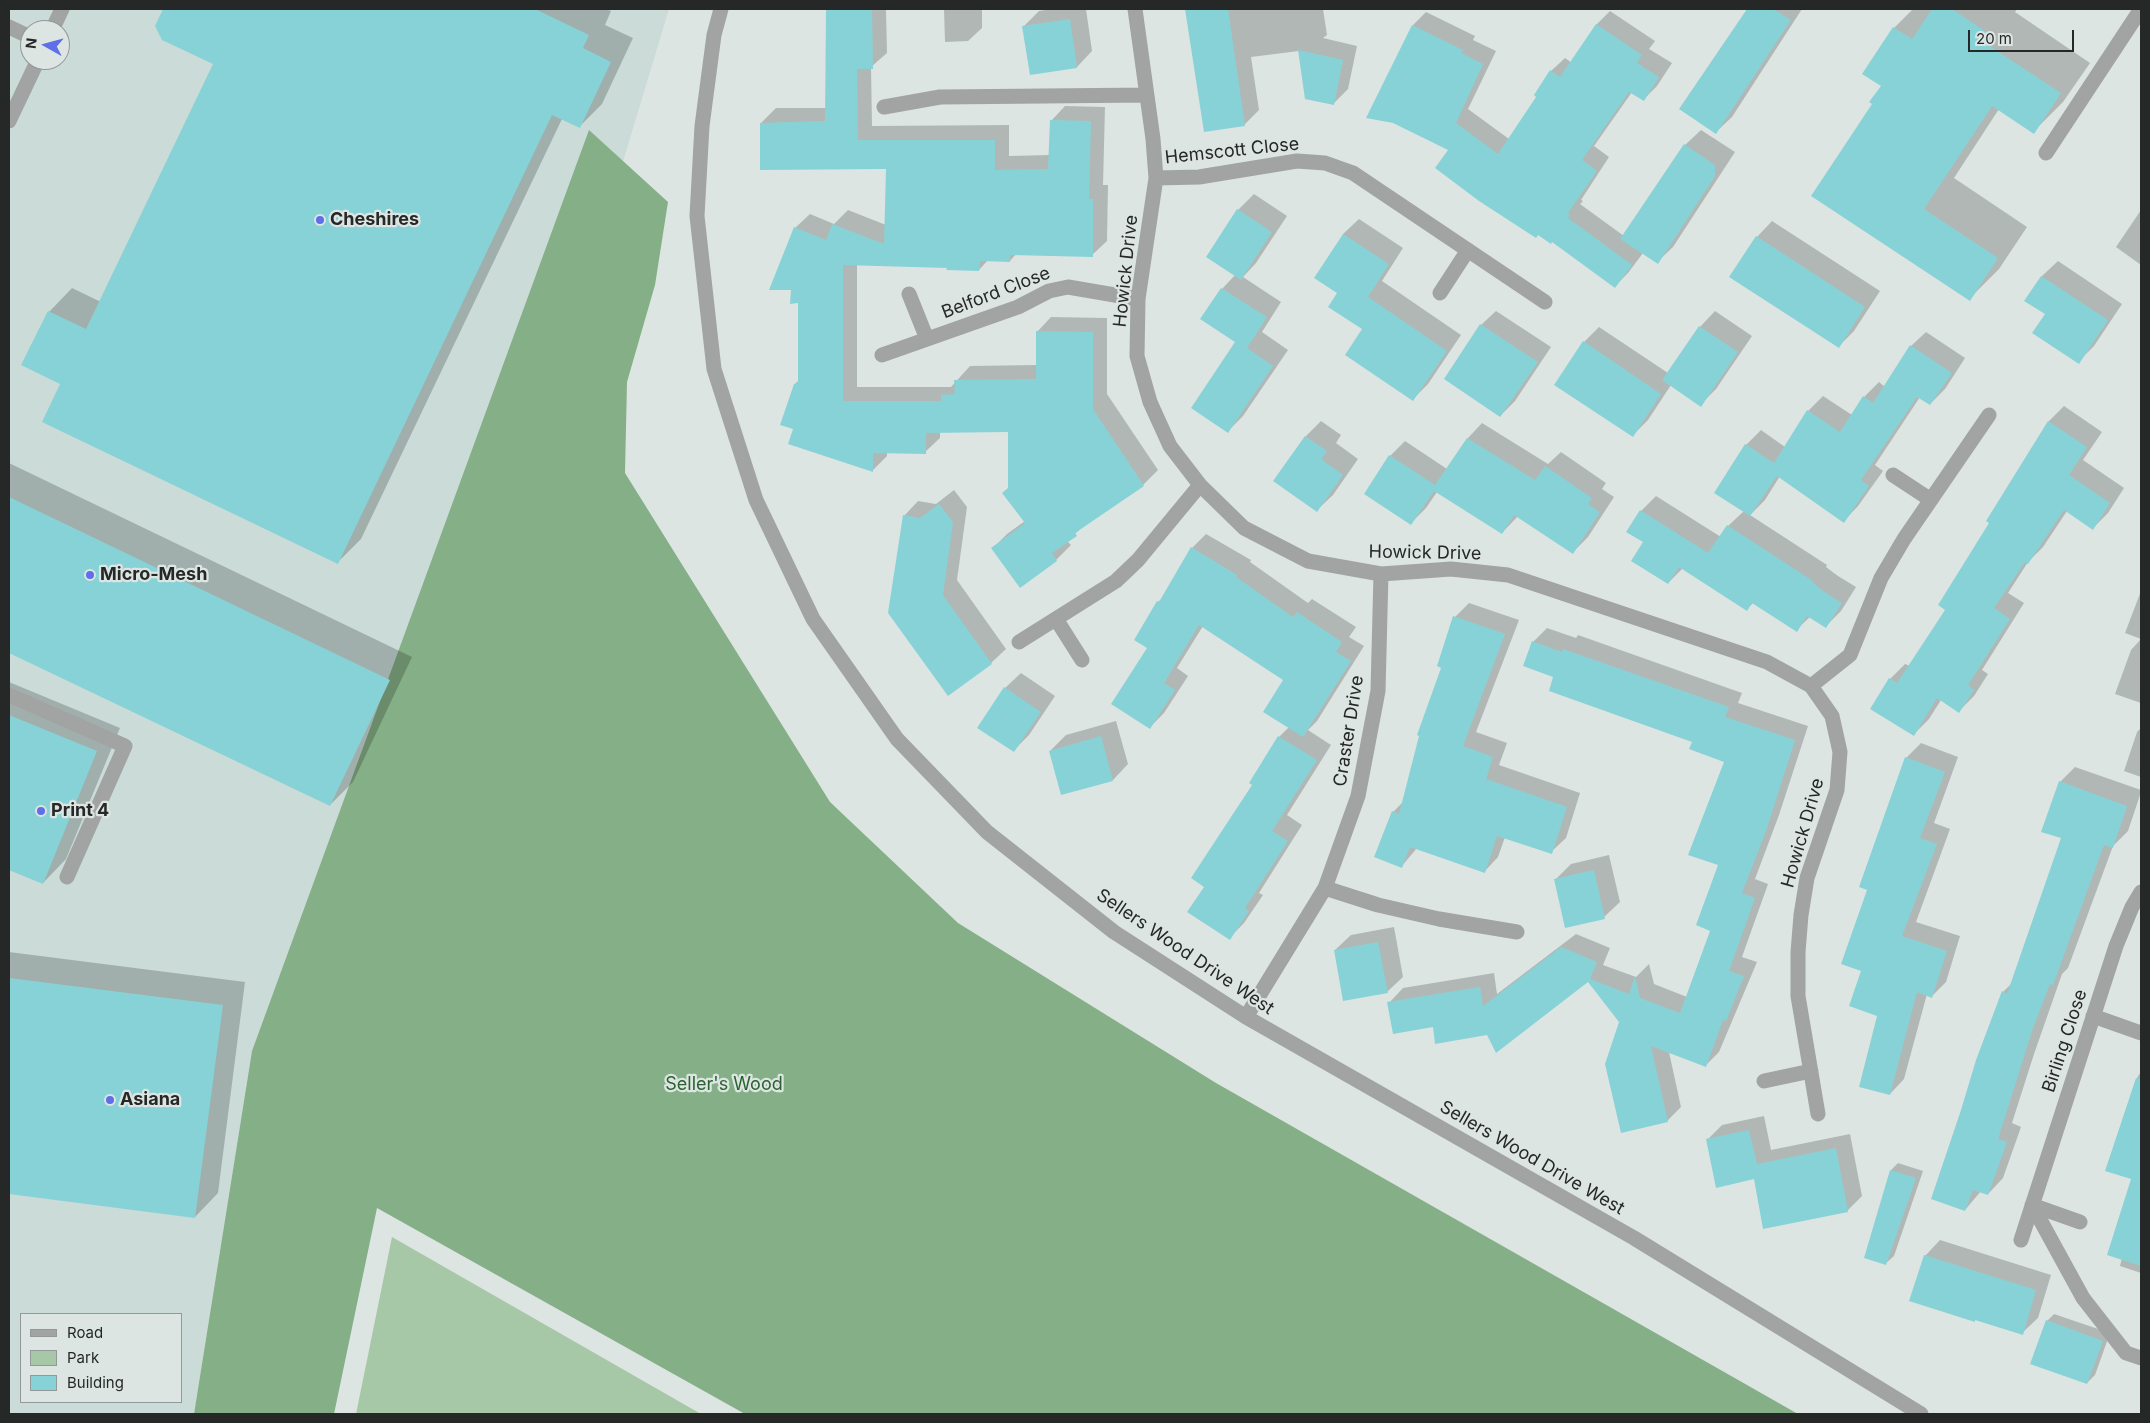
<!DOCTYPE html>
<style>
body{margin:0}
#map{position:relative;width:2150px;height:1423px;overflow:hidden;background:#dde5e3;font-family:Inter,sans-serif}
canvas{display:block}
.frame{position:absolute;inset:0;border:10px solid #252827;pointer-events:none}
.legend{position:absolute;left:20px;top:1313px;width:162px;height:90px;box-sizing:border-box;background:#dde5e3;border:1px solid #939998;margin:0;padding:6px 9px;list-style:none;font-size:15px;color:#252827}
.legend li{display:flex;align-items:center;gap:10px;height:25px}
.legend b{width:25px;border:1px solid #939998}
.north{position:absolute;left:20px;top:20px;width:50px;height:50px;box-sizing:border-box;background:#dde5e3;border:1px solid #939998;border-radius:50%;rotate:277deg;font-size:14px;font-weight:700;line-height:20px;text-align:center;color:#252827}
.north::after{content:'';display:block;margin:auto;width:18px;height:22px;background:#5e6fe7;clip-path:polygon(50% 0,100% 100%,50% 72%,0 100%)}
.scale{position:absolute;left:1968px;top:30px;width:106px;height:22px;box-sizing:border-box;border:2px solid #252827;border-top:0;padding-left:6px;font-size:15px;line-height:18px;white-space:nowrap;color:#252827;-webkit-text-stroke:4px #dde5e3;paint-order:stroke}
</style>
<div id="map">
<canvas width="2150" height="1423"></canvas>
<div class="frame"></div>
<ul class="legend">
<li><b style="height:6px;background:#a1a4a2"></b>Road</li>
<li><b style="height:14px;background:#a7c8a7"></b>Park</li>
<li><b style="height:14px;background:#87d2d6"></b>Building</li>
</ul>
<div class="north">N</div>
<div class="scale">20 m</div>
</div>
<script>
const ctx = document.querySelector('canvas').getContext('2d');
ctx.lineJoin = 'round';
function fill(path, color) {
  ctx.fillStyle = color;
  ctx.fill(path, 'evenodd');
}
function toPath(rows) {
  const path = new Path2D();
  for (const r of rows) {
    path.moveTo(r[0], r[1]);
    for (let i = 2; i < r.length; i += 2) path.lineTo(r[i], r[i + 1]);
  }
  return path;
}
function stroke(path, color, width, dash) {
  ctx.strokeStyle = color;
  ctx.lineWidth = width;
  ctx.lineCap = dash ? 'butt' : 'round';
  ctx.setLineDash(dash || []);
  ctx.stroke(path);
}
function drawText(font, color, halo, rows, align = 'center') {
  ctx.font = font + ' Inter,sans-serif';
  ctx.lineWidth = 4.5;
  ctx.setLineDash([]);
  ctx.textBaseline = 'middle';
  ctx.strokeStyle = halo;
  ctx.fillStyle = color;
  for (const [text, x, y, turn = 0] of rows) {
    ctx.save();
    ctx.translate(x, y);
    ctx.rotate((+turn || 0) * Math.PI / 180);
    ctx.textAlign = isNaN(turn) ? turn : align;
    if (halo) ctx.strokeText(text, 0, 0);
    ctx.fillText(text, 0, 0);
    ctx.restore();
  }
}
fill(toPath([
 [9,9,669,9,603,228,252,1051,194,1414,9,1414],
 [30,30,60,30,60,60,30,60],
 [21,1314,181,1314,181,1402,21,1402]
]), '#cadbd8');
fill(toPath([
 [392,1237,701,1414,356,1414]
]), '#a7c8a7');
fill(toPath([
 [589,130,668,202,655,285,627,382,625,473,830,802,958,923,1216,1083,1798,1414,745,1414,377,1208,334,1414,194,1414,252,1051]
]), '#85af86');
fill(toPath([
 [165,9,606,9,611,11,605,25,633,38,602,104,579,127,562,119,361,539,338,562,62,383,49,312,72,288,101,302,214,64,156,26],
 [826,9,886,9,887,53,871,67,872,126,1009,125,1009,156,1050,155,1051,121,1065,106,1105,107,1103,185,1108,185,1107,241,1092,255,1016,254,1010,261,988,260,979,270,948,267,857,264,857,387,951,387,970,366,1037,365,1037,332,1051,317,1107,318,1107,394,1158,470,1143,485,1086,524,1067,541,1071,545,1056,560,993,548,1007,534,1025,521,1010,487,1009,430,940,431,940,438,925,452,887,452,887,456,873,470,795,429,795,384,800,379,799,302,795,228,810,214,834,224,848,210,886,225,887,168,761,123,776,108,826,108],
 [944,9,982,9,982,28,968,41,945,42],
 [1052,9,1086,9,1092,51,1077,67,1031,73,1024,26,1039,11],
 [1187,9,1323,9,1327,35,1323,38,1357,46,1348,89,1333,104,1299,51,1251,57,1259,110,1244,125,1205,131],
 [1748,9,1802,9,1732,117,1716,132,1681,108],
 [1913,9,2017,9,2015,12,2090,63,2063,102,2033,132,1999,109,1954,178,2027,227,1999,269,1969,299,1813,196,1874,104,1883,86,1894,28],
 [1610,11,1655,41,1649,49,1672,63,1657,86,1643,100,1632,92,1594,146,1609,157,1581,200,1583,201,1580,204,1624,236,1685,145,1701,130,1735,152,1673,247,1657,262,1643,253,1628,273,1615,286,1450,149,1413,25,1426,12,1475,36,1473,40,1496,51,1468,109,1509,139,1538,96,1551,71,1565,58,1572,63,1597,24],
 [1254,194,1287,216,1256,263,1243,277,1281,302,1262,332,1288,350,1243,416,1228,431,1237,342,1222,289,1235,275,1207,257,1238,210],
 [2141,210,2141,265,2116,247],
 [1359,219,1403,248,1382,281,1461,335,1428,384,1412,400,1339,293,1343,234],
 [1772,221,1880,291,1854,331,1838,347,1757,237],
 [2058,261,2122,304,2094,346,2078,362,2047,313,2026,300,2042,276],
 [1496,311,1551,347,1515,401,1500,416,1481,325],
 [1715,311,1752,336,1716,389,1700,405,1671,385,1648,420,1632,436,1584,342,1599,327,1668,373,1700,327],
 [1926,332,1965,358,1945,389,1930,404,1920,397,1875,465,1883,471,1858,506,1844,521,1780,476,1765,500,1750,515,1827,565,1826,567,1838,576,1856,587,1841,611,1826,626,1810,617,1796,630,1753,603,1747,609,1683,568,1668,583,1644,542,1641,511,1656,496,1721,537,1728,526,1744,511,1746,445,1761,430,1785,447,1808,411,1823,396,1852,415,1864,397,1879,382,1885,387,1911,346],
 [2064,406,2102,432,2083,460,2124,488,2108,513,2093,528,2067,511,2043,547,2028,562,2008,593,2024,603,1982,670,1988,674,1974,696,1959,711,1941,700,1929,719,1914,734,1872,709,1890,679,1905,664,1910,666,1947,609,1991,522,1988,520,2049,421],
 [1321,421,1341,435,1336,443,1358,459,1333,495,1317,510,1306,436],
 [1482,423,1548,464,1561,452,1606,483,1602,489,1614,497,1588,537,1573,552,1518,516,1502,533,1437,492,1426,508,1411,523,1390,456,1405,441,1447,469,1468,438],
 [9,463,412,657,353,782,330,805,9,651],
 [954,490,967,507,957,580,1006,649,991,663,948,694,904,516,918,501,936,504],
 [1206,534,1251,560,1250,562,1308,603,1312,599,1356,627,1349,637,1364,646,1317,721,1308,730,1331,745,1287,815,1302,825,1259,893,1263,895,1244,923,1229,938,1206,887,1279,737,1289,727,1285,680,1203,626,1177,668,1188,676,1164,713,1150,727,1149,648,1158,602,1164,597,1192,548],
 [2141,591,2141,703,2115,694,2131,650,2141,639,2125,633],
 [1469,603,1519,620,1476,732,1507,743,1499,765,1580,793,1566,838,1551,852,1505,837,1498,857,1484,872,1417,848,1401,867,1393,812,1403,802,1443,667,1455,617],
 [1547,628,1576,638,1578,635,1742,693,1738,703,1808,726,1779,815,1755,879,1768,884,1742,957,1757,962,1719,1052,1705,1066,1669,1052,1681,1107,1667,1121,1621,1022,1589,981,1488,1033,1434,1026,1389,1003,1403,988,1494,973,1497,994,1576,934,1610,948,1603,965,1636,977,1649,964,1654,984,1687,997,1712,930,1720,864,1725,761,1694,741,1555,676,1533,642],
 [1021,673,1055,696,1029,735,1014,750,1005,688],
 [9,682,120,728,66,859,43,883,9,869],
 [1116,721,1128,764,1113,780,1050,751,1066,735],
 [2141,728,2141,777,2124,771,2137,732],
 [1921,743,1958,757,1934,823,1950,829,1916,922,1960,936,1946,982,1932,996,1927,994,1904,1079,1890,1094,1879,1015,1862,971,1869,890,1906,758],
 [2075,767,2141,790,2141,792,2128,831,2113,846,2068,968,2062,974,2034,1054,2012,1123,2021,1127,2003,1178,1988,1194,1981,1191,1965,1210,2003,992,2013,982,2062,838,2060,782],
 [1609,855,1620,902,1604,917,1555,880,1571,864],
 [1394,927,1403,977,1387,992,1335,950,1351,935],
 [9,952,245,982,218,1193,195,1217,9,1193],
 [2141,1072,2141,1273,2120,1266,2140,1181,2107,1170,2138,1076],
 [1764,1116,1771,1150,1850,1134,1862,1196,1847,1211,1707,1140,1722,1125],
 [1898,1163,1923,1171,1894,1256,1886,1263,1891,1170],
 [1940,1240,2051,1275,2038,1318,2022,1333,1925,1256],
 [2054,1314,2110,1333,2095,1375,2087,1383,2047,1321]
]), '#0003');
fill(toPath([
 [163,9,535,9,589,35,583,48,611,62,580,128,552,115,338,564,42,422,60,384,21,365,48,311,86,329,213,64,162,40,155,26],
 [826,9,872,9,873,69,857,69,858,140,995,140,995,170,1048,169,1050,120,1091,121,1089,199,1093,199,1093,257,1010,255,1010,262,980,261,979,271,946,270,947,268,843,265,843,401,941,401,941,395,955,394,954,380,1036,379,1036,331,1093,332,1093,409,1144,486,1075,533,1077,536,1052,553,1057,561,1020,588,991,548,1025,523,1002,493,1008,488,1008,432,926,433,926,454,873,453,873,472,788,444,793,429,780,425,794,384,798,383,798,303,790,304,791,290,769,290,794,227,826,240,832,224,884,244,886,169,760,170,760,123,825,121],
 [1185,9,1228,9,1245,126,1204,132],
 [1747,9,1773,9,1791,20,1716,134,1679,109],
 [1932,9,1952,9,1991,35,1985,43,2061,93,2034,134,1992,106,1924,209,1998,258,1970,301,1811,196,1872,104,1869,102,1881,86,1862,74,1893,27,1912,39],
 [1070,19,1077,68,1030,75,1022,26],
 [1596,24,1642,55,1637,63,1659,77,1644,101,1629,92,1582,160,1597,171,1568,213,1570,215,1568,218,1632,265,1615,288,1552,242,1551,244,1538,235,1536,238,1479,201,1435,168,1448,150,1393,123,1366,118,1412,25,1463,50,1461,53,1483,64,1456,123,1498,154,1536,97,1534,95,1550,70,1560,77],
 [1298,50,1343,60,1334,105,1305,99],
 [1684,144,1715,165,1715,176,1658,264,1620,239],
 [1237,209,1272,232,1241,280,1206,257],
 [1343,234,1389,264,1368,297,1447,351,1413,401,1345,355,1362,329,1328,307,1337,293,1314,278],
 [1756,236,1865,307,1839,348,1729,277],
 [2041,276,2108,320,2079,364,2032,333,2045,314,2024,301],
 [1221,288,1267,317,1247,348,1273,366,1228,433,1191,408,1235,342,1200,319],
 [1480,324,1538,362,1500,417,1444,379],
 [1699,326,1738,352,1701,407,1662,380],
 [1583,341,1661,394,1633,437,1554,385],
 [1910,345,1952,373,1930,405,1917,397,1861,480,1869,486,1844,523,1777,476,1750,516,1714,493,1745,444,1774,463,1807,410,1840,432,1863,396,1873,403],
 [2048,421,2087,447,2069,475,2110,503,2093,530,2064,510,2028,564,2025,562,1994,608,2010,619,1968,685,1974,690,1959,713,1937,698,1914,736,1870,709,1889,678,1897,683,1945,610,1938,605,1989,523,1986,521],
 [1305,436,1327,451,1321,459,1343,475,1317,512,1273,481],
 [1467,438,1535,480,1545,466,1592,498,1588,504,1600,512,1573,554,1514,515,1502,534,1434,491,1411,525,1364,494,1389,455,1435,485],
 [9,497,390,680,330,806,9,653],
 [939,504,953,522,943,595,992,664,948,696,888,613,903,515,920,518],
 [1640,510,1708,553,1727,525,1813,581,1812,582,1823,591,1842,603,1826,628,1807,616,1797,632,1752,603,1747,611,1679,567,1668,584,1631,561,1643,542,1626,532],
 [1191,547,1237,575,1236,577,1293,617,1297,612,1342,642,1336,652,1351,661,1303,737,1263,712,1283,680,1199,625,1164,683,1175,690,1150,729,1111,704,1147,648,1134,640,1157,601,1159,602],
 [1453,616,1505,634,1463,746,1493,757,1486,779,1567,807,1552,854,1497,836,1485,873,1410,847,1402,868,1374,857,1392,811,1399,814,1419,736,1417,735,1441,668,1437,666],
 [1532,641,1562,652,1563,649,1729,707,1725,717,1795,740,1766,831,1742,893,1755,898,1729,971,1744,976,1726,1021,1723,1020,1706,1067,1651,1046,1668,1122,1621,1133,1605,1064,1619,1022,1588,982,1496,1053,1487,1035,1435,1044,1433,1027,1393,1034,1387,1002,1480,987,1483,1006,1561,947,1597,962,1590,979,1629,994,1635,976,1640,998,1680,1013,1710,931,1696,925,1718,865,1688,855,1724,762,1689,749,1692,742,1549,691,1553,677,1523,666],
 [1004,687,1041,712,1014,752,977,728],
 [9,715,97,751,43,884,9,870],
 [1101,736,1113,781,1061,795,1049,751],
 [1278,736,1317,760,1272,831,1288,841,1245,908,1249,911,1230,940,1187,912,1204,887,1191,878,1252,785,1249,783],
 [1905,757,1945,772,1920,838,1937,844,1902,936,1947,951,1932,998,1917,992,1890,1095,1859,1087,1877,1016,1849,1006,1861,971,1841,964,1867,890,1859,887],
 [2059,781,2127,806,2113,848,2104,845,2053,985,2050,984,2033,1028,1998,1139,2007,1142,1988,1195,1973,1190,1965,1211,1931,1199,1961,1110,1976,1060,2002,991,2007,994,2061,838,2041,832],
 [1594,870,1605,919,1565,928,1554,879],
 [1378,942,1388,993,1343,1001,1334,950],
 [9,978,223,1005,195,1218,9,1194],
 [2136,1078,2141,1079,2141,1266,2107,1255,2131,1179,2105,1171],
 [1749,1130,1757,1164,1836,1148,1848,1212,1763,1229,1754,1179,1716,1188,1706,1139],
 [1890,1170,1916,1178,1886,1265,1864,1258],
 [1924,1255,2036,1290,2023,1335,1975,1320,1975,1322,1909,1301],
 [2046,1320,2103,1341,2087,1384,2030,1364]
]), '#87d2d6');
stroke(toPath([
 [721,9,714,35,702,126,697,216,714,369,756,500,813,619,897,739,987,832,1114,932,1246,1017,1634,1238,1921,1414],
 [1135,9,1153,139,1156,178,1138,299,1137,356,1150,402,1170,446,1200,485,1244,528,1308,561,1381,574,1451,569,1508,575,1767,662,1811,686,1832,716,1840,752,1837,790,1807,878,1801,915,1798,952,1798,996,1818,1114],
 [9,27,30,37],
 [52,30,62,9],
 [884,107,940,97,1147,95],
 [9,121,38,60],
 [2046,153,2141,9],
 [1156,178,1199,177,1297,161,1325,163,1353,173,1545,302],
 [1440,293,1468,250],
 [909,294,927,339],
 [882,355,1018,307,1049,291,1068,287,1138,299],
 [1893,475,1931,500],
 [1056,619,1082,660],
 [1019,642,1116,581,1138,560,1200,485],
 [1811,686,1850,655,1881,578,1904,539,1989,415],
 [9,695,125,746,67,877],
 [1325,888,1378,905,1439,919,1517,932],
 [2093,1016,2141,1033],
 [1246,1017,1325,888,1358,796,1378,691,1381,574],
 [1764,1081,1811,1071],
 [2032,1205,2083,1298,2126,1353,2141,1358],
 [2032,1205,2080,1222],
 [2021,1240,2116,946,2132,907,2141,892]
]), '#a1a4a2', 15);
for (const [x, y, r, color] of [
 [320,220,5,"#5e6fe7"],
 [90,575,5,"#5e6fe7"],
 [41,811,5,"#5e6fe7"],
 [110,1100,5,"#5e6fe7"]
]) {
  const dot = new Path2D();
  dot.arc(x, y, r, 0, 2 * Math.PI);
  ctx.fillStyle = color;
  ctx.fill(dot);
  stroke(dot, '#dde5e3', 2);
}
drawText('18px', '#252827', '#dde5e3', [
 ["Hemscott Close",1232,151,-6],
 ["Howick Drive",1126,271,-84],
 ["Belford Close",996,293,-21],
 ["Howick Drive",1425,553,1],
 ["Craster Drive",1349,731,-81],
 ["Howick Drive",1803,833,-74],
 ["Sellers Wood Drive West",1185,952,34],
 ["Birling Close",2065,1041,-72],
 ["Sellers Wood Drive West",1532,1158,30]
]);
drawText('bold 18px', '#252827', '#dde5e3', [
 ["Cheshires",330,220],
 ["Micro-Mesh",100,575],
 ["Print 4",51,811],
 ["Asiana",120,1100]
], 'left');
drawText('18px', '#28632e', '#dde5e3', [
 ["Seller's Wood",724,1085]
]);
</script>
